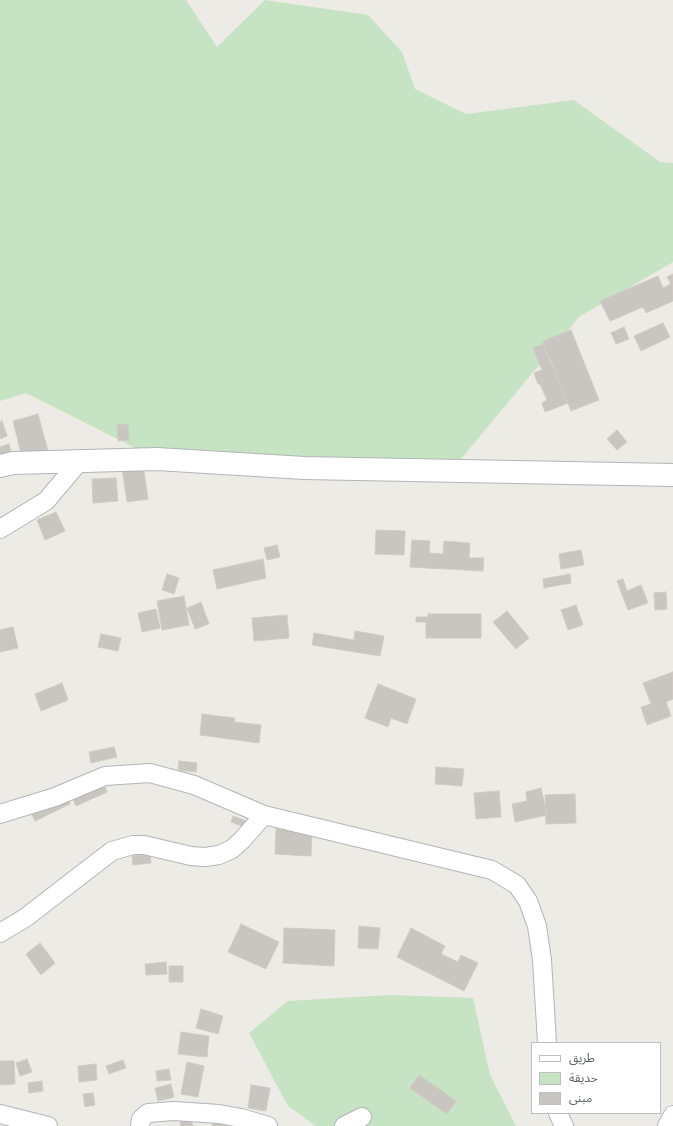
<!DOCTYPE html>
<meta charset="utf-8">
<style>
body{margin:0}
#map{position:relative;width:673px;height:1126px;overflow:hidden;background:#edebe5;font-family:Helvetica,"Noto Sans Arabic",sans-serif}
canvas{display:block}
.legend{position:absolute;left:531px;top:1042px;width:130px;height:72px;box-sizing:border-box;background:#fff;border:1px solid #bebfc1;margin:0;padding:5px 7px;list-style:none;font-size:12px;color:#5c6063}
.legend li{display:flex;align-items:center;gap:8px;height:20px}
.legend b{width:20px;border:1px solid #bebfc1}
</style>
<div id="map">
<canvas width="673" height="1126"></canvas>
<ul class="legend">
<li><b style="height:5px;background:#fff"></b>طريق</li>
<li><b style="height:11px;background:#c6e3c3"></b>حديقة</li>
<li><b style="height:11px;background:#c9c5c1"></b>مبنى</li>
</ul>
</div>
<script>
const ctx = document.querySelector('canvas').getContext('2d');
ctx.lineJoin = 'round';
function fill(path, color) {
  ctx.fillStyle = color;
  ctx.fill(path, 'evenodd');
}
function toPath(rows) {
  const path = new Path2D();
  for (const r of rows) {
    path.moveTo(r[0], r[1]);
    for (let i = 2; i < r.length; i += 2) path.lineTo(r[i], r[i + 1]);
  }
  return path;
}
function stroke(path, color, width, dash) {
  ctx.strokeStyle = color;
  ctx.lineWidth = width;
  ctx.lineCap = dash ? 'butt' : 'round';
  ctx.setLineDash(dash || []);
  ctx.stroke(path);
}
fill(toPath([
 [0,0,186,0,217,47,265,0,368,15,402,52,415,89,466,114,574,100,660,162,673,163,673,262,579,317,451,471,157,459,26,393,0,401],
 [390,995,473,998,490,1075,516,1126,316,1126,288,1106,249,1033,288,1001]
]), '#c6e3c3');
const building = toPath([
 [673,274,673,301,646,313,643,307,610,321,600,301,658,276,663,288,671,284,667,277,673,274],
 [663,323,670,337,641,351,634,336,663,323],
 [624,327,629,339,616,344,611,333,624,327],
 [571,330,599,400,571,411,543,341,571,330],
 [543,344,568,403,545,412,542,403,547,400,540,384,538,384,534,373,542,370,533,348,543,344],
 [38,414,48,451,22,457,13,421,38,414],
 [2,421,7,436,0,439,0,422,2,421],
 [128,424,129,440,118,441,117,425,128,424],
 [617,430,627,442,617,450,607,439,617,430],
 [9,444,14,465,0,469,0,447,9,444],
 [143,465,148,499,127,502,122,468,143,465],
 [116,478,118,501,93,503,92,479,116,478],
 [56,512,65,531,45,540,37,520,56,512],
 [376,530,405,531,404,555,375,554,376,530],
 [412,540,430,541,429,553,443,554,444,541,470,543,469,558,484,558,483,571,410,567,412,540],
 [277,545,280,557,267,560,264,548,277,545],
 [581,550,584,565,561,569,559,554,581,550],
 [263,559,266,578,217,589,213,570,263,559],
 [167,574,179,578,174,594,162,590,167,574],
 [570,574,571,583,544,588,543,579,570,574],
 [623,579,627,591,641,585,648,603,628,610,617,581,623,579],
 [666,592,667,609,655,610,654,593,666,592],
 [184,596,189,625,162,630,157,601,184,596],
 [201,602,209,624,195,629,187,608,201,602],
 [576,605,583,625,568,630,561,610,576,605],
 [156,609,160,628,142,632,138,613,156,609],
 [507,611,529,638,516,649,493,622,507,611],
 [428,614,481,614,481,638,426,638,426,622,416,622,416,617,428,617,428,614],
 [287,615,289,638,254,641,252,618,287,615],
 [13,627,18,648,0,652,0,630,13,627],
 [355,631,384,636,380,656,312,645,314,633,354,640,355,631],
 [101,634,121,638,118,651,98,647,101,634],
 [673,672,673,699,666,702,671,716,647,725,641,707,651,704,643,683,673,672],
 [62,683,68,700,41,711,35,694,62,683],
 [378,684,416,699,407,724,391,718,388,727,365,718,378,684],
 [202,714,235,718,234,722,261,725,259,743,200,735,202,714],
 [114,747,117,757,91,763,89,752,114,747],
 [179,761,197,763,196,772,178,770,179,761],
 [436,767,464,769,462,786,435,784,436,767],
 [98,772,107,792,76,806,67,786,98,772],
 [62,787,70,804,35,821,27,804,62,787],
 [541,788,547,815,515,822,512,804,527,801,526,792,541,788],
 [499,791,501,817,476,819,474,793,499,791],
 [575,794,576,823,546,824,545,795,575,794],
 [233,816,249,822,247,828,231,822,233,816],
 [276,829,312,831,311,856,275,854,276,829],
 [150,854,151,863,133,865,132,856,150,854],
 [241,924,279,942,266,969,228,952,241,924],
 [359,926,380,928,378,949,358,948,359,926],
 [284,928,335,930,334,966,283,963,284,928],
 [411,928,445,946,441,954,458,962,461,955,478,963,464,991,397,957,411,928],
 [40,943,55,963,41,975,26,954,40,943],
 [166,962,167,974,146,975,145,964,166,962],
 [169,966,183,966,183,982,169,982,169,966],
 [201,1009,223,1016,218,1034,196,1028,201,1009],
 [181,1032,209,1036,207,1057,178,1054,181,1032],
 [27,1059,32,1072,20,1076,16,1063,27,1059],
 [123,1060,126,1068,109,1074,106,1066,123,1060],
 [0,1061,14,1061,15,1084,0,1085,0,1061],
 [187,1062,204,1066,198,1097,181,1094,187,1062],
 [96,1064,97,1080,79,1082,78,1066,96,1064],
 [169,1069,171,1080,157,1081,156,1071,169,1069],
 [419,1075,456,1101,447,1114,410,1088,419,1075],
 [42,1081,43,1091,29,1093,28,1083,42,1081],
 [171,1084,174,1097,158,1101,155,1088,171,1084],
 [251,1085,270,1088,266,1111,248,1108,251,1085],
 [93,1093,95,1105,85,1107,83,1094,93,1093],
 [214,1118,241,1126,212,1126,214,1118],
 [191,1119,193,1126,181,1126,180,1122,191,1119]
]);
fill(building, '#c9c5c1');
stroke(building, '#d1ccc3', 1);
const minor = toPath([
 [0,529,46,501,79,462],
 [0,814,55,797,105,776,150,773,194,785,264,815,492,870,517,885,528,901,537,926,542,960,547,1043],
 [0,933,25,918,112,851,133,845,144,845,191,856,205,857,219,855,232,849,242,840,264,815],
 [558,1113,564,1126],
 [0,1114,48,1126],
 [140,1126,141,1119,148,1113,174,1111,219,1114,241,1118,268,1126],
 [344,1126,362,1117],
 [667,1126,673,1115]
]);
const tertiary = toPath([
 [0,466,13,463,157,459,304,468,673,475]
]);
stroke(minor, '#b2b5b8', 20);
stroke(tertiary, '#b2b5b8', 24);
stroke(minor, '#fff', 18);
stroke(tertiary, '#fff', 22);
</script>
